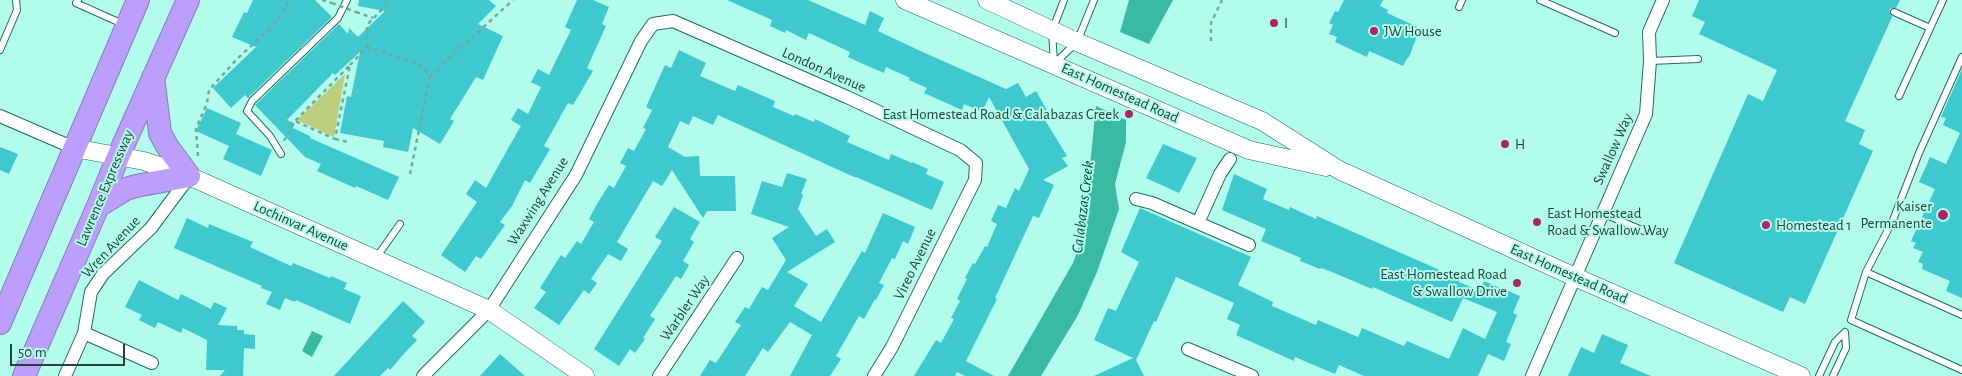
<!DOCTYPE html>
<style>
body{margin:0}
#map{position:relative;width:1962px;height:376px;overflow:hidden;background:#b1fcea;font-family:"Alegreya Sans",sans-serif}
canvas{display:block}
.scale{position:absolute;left:10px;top:344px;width:115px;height:22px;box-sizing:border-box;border:2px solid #24433c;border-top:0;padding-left:6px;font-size:15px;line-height:18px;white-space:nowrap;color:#24433c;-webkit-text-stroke:4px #b1fcea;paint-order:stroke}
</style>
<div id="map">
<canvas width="1962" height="376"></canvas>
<div class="scale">50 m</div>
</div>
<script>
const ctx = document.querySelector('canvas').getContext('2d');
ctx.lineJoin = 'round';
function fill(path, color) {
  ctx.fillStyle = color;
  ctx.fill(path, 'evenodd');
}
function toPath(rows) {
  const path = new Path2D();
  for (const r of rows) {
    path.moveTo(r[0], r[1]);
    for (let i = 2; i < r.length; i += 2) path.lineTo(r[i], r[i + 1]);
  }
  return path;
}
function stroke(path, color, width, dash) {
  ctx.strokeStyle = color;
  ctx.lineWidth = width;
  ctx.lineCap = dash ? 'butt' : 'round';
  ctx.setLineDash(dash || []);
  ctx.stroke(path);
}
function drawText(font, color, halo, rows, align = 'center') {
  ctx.font = font + ' "Alegreya Sans",sans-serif';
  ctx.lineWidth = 4;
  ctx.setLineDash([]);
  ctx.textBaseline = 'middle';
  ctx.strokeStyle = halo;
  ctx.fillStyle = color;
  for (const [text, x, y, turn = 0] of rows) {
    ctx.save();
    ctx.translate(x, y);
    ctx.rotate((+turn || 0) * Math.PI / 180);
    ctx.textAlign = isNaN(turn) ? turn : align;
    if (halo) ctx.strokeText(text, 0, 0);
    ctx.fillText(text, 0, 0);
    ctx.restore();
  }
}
fill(toPath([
 [345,74,334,137,297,120]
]), '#bdce7c');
fill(toPath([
 [1129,0,1173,0,1149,44,1120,32],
 [1096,106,1126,120,1126,142,1115,184,1119,209,1097,272,1078,315,1041,376,1008,376,1073,263,1083,235],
 [312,331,323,336,312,357,302,351]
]), '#39baa3');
fill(toPath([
 [253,0,315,0,332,17,248,98,245,95,231,108,213,88,256,47,232,37,244,12,247,13],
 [359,0,489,0,496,6,478,24,503,36,483,80,476,77,450,119,454,121,440,144,413,128,408,152,383,147,384,141,340,133,347,96,351,97,360,52,335,75,333,73,287,120,294,123,293,128,310,136,310,138,399,177,388,200,356,186,355,188,317,171,321,164,305,157,255,105,339,24,348,34,349,28,358,37,385,11,358,6],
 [577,0,593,0,609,7,602,24,606,26,587,68,593,71,573,105,568,103,544,146,550,149,530,183,525,180,512,206,500,222,505,225,481,259,476,256,465,272,441,255,477,202,466,194,475,180,486,188,510,145,521,126,511,120,518,108,528,114,541,87,531,82,538,69,549,75,571,30,565,27],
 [727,0,808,0,865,25,870,11,884,18,878,31,916,49,1006,89,1018,83,1026,97,1036,91,1049,114,1043,117,1067,156,1062,158,1068,166,1043,180,1054,185,1039,218,1033,216,995,298,997,299,966,361,994,376,965,376,957,372,955,376,914,376,936,340,941,343,954,319,951,318,960,301,957,299,967,279,965,278,973,263,975,264,985,246,987,247,997,224,991,221,998,205,1006,208,1015,188,1019,191,1029,169,989,97,982,112,964,104,962,110,924,93,927,88,909,80,910,78,886,67,884,73,863,64,848,57,850,52,809,33,806,40,786,30,785,33,770,26,772,20],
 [1344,0,1383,0,1380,6,1388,10,1387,13,1420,28,1409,57,1408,57,1403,66,1369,51,1367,57,1335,42,1337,37,1329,34,1333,25,1329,23,1335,11,1338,12],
 [1699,0,1900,0,1896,8,1891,8,1889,10,1892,17,1845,121,1865,130,1859,144,1873,151,1805,304,1790,297,1783,312,1674,263,1748,94,1763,101,1777,70,1699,34,1705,22,1692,16],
 [679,50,706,63,700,76,735,91,738,85,775,101,773,107,794,116,795,114,814,122,815,119,850,136,847,142,889,160,891,154,912,163,912,162,928,169,926,174,944,182,932,210,856,177,854,177,718,115,713,125,693,116,689,125,680,121,668,147,685,157,699,156,700,176,735,176,736,211,707,211,703,218,672,170,662,186,653,181,617,242,628,249,621,261,608,254,591,279,597,283,589,294,584,290,559,325,534,308,546,292,540,288,561,255,565,258,577,241,581,244,594,222,589,219,597,204,609,185,614,188,626,166,620,163,628,148,634,151,646,129,643,128,652,110,646,107,665,65,671,68],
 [1962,69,1962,298,1946,291,1950,281,1922,269,1923,264,1918,262,1923,252,1913,248,1916,243,1911,241,1935,189,1919,182,1930,157,1946,164,1960,133,1943,125,1946,118,1941,117],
 [207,108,241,123,236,134,272,150,261,176,223,159,229,146,196,131],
 [1163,144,1197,158,1179,193,1146,178],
 [0,147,18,154,9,174,0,170],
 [787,173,807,179,801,194,803,195,798,209,816,236,827,229,835,242,787,272,808,284,794,306,821,322,862,251,865,253,883,213,915,227,908,244,903,241,895,259,892,258,879,283,884,285,876,300,875,299,864,319,859,316,836,356,841,359,830,376,790,376,812,335,790,322,768,352,763,348,745,376,700,376,710,360,716,363,741,325,735,322,745,307,749,309,762,287,768,290,786,260,772,238,789,227,751,214,762,181,782,187],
 [1234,174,1267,189,1263,199,1289,210,1290,207,1316,219,1317,216,1460,279,1459,282,1480,291,1484,281,1520,296,1513,313,1517,315,1506,342,1511,344,1504,361,1488,354,1478,376,1364,376,1339,365,1335,374,1295,357,1294,361,1236,335,1240,325,1227,319,1234,303,1176,277,1156,322,1154,321,1136,360,1144,376,1094,376,1133,358,1094,340,1108,308,1116,311,1139,262,1121,252,1140,208,1251,257,1238,285,1273,302,1272,306,1316,325,1318,320,1358,337,1362,328,1404,346,1407,341,1449,359,1463,328,1485,339,1497,312,1463,298,1452,322,1373,287,1372,289,1332,272,1321,268,1320,269,1300,261,1301,258,1261,241,1266,229,1222,210],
 [674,207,700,222,690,239,694,242,683,261,689,265,681,279,676,276,650,316,655,319,643,338,645,339,635,353,630,349,619,366,594,349,662,241,655,237],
 [187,218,208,228,209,224,253,242,250,247,291,266,293,263,330,278,331,276,347,283,344,289,361,296,350,324,296,300,295,302,285,298,280,310,266,304,272,292,261,288,262,286,174,248],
 [139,280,178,300,181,294,211,309,214,302,227,308,218,325,237,326,237,330,244,330,244,334,255,335,255,349,244,348,243,376,220,376,225,370,206,370,207,340,183,328,181,333,158,322,155,328,139,320,142,315,125,307],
 [403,301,425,322,412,336,417,340,401,357,390,370,388,368,380,376,334,376],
 [1602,334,1628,345,1620,363,1651,376,1568,376,1581,347,1594,353],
 [500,354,525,376,480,376]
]), '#3dc9ce');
const lane = toPath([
 [78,0,76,3,125,25],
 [1540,0,1615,33],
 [1459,7,1462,0],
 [1894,12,1930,28],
 [0,50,17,10,16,0],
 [1962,57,1919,153,1893,220,1866,272,1851,320,1962,370],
 [1650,61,1698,59],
 [1054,63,1052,31,1064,0],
 [1055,63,1077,42,1094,0],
 [1899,96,1943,0],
 [281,154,270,136,247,111,252,101,338,18,347,0],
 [1602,213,1644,231],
 [376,258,400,224],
 [1866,272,1962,315],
 [1819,376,1835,342,1845,332,1846,348,1833,376]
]);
const street = toPath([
 [0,116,74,148],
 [1136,199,1152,203,1198,223,1220,174,1230,159],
 [1198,223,1249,245],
 [84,333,152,363],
 [1188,349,1252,376],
 [65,376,84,333,91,292,103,274,151,228,189,177],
 [423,376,489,310,576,175,641,41,653,24,673,21,847,97,960,150,976,163,975,180,892,347,874,376],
 [659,376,737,258],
 [1532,376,1646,114,1650,61,1649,32,1663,0]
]);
const secondary = toPath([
 [905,0,1249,150,1326,167],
 [987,0,1077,42,1262,121,1339,170,1575,277,1801,376],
 [74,148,144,161,189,176,489,310,585,376]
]);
const highway = toPath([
 [98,206,126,189,136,186,189,176,167,146,160,133,153,77],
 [0,323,138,0],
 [24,376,98,206,118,157,188,0]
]);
stroke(lane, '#206e60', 8);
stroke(street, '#206e60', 14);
stroke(secondary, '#206e60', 19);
stroke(highway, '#877eb9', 24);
stroke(toPath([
 [322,0,332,3],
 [356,12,373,18],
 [1211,41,1211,23,1222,0],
 [367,47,367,25,391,0],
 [350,65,367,47,418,63,430,76,410,174],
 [430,76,513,0],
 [335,139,348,142],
 [284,141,295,121,335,139,350,65,295,121],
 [198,156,196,129,207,103,209,90,238,58,274,25,290,0]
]), '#72a99c', 2.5, [4, 4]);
stroke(lane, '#fff', 6);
stroke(street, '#fff', 12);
stroke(secondary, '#fff', 18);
stroke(highway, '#bc9efc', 22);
stroke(toPath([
 [332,3,356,12]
]), '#72a99c', 2.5, [4, 4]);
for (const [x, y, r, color] of [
 [1274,23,5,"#ae2364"],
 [1374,31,5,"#ae2364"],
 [1129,114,5,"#ae2364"],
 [1505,144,5,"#ae2364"],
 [1943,215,6,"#ae2364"],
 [1537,222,5,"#ae2364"],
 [1766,225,5,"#ae2364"],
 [1517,283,5,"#ae2364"]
]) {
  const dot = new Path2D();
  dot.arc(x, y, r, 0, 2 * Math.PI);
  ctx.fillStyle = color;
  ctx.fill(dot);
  stroke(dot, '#b1fcea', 2);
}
drawText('15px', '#24433c', '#b1fcea', [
 ["I",1284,23],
 ["JW House",1384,31],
 ["East Homestead Road & Calabazas Creek",1119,114,"right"],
 ["H",1515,144],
 ["Kaiser",1932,206,"right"],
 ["Permanente",1932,223,"right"],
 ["East Homestead",1547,213],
 ["Road & Swallow Way",1547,230],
 ["Homestead 1",1776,225],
 ["East Homestead Road",1507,274,"right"],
 ["& Swallow Drive",1507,291,"right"]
], 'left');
drawText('15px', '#24433c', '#b1fcea', [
 ["London Avenue",824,70,24],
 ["East Homestead Road",1120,93,24],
 ["Swallow Way",1613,149,-66],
 ["Lawrence Expressway",105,188,-67],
 ["Waxwing Avenue",538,201,-58],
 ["Lochinvar Avenue",301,226,24],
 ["Wren Avenue",111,247,-47],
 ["Vireo Avenue",915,264,-64],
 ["East Homestead Road",1569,274,24],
 ["Warbler Way",685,308,-56]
]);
drawText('italic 16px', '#014e43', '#b1fcea', [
 ["Calabazas Creek",1083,207,-83]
]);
</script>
